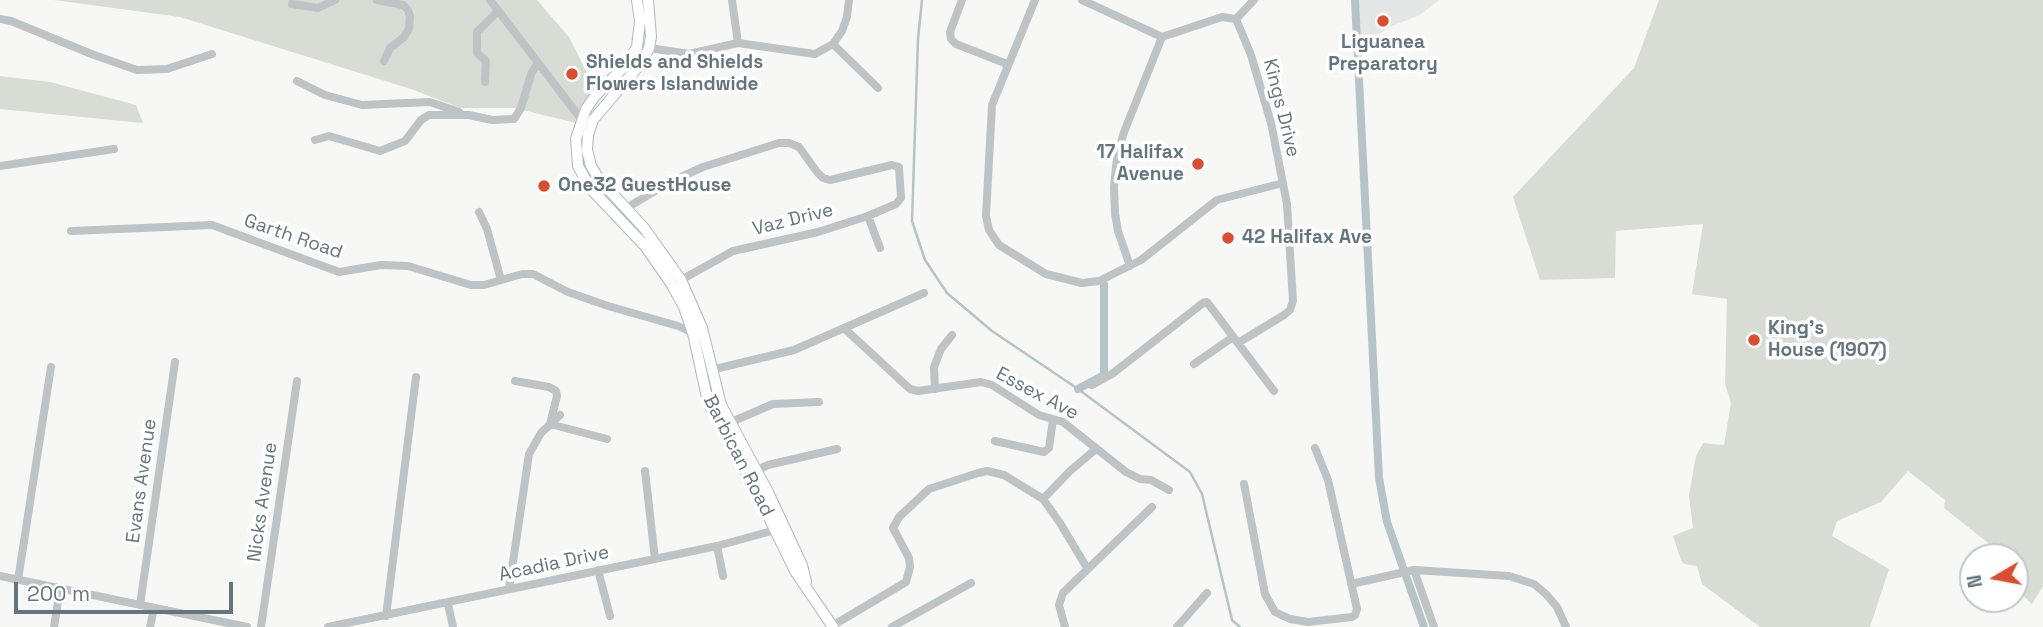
<!DOCTYPE html>
<style>
body{margin:0}
#map{position:relative;width:2043px;height:627px;overflow:hidden;background:#f7f7f5;font-family:"Space Grotesk",sans-serif}
canvas{display:block}
.north{position:absolute;left:1959px;top:543px;width:70px;height:70px;box-sizing:border-box;background:#fff;border:2px solid #c1c8cb;border-radius:50%;rotate:260deg;font-size:19px;font-weight:700;line-height:28px;text-align:center;color:#64757e}
.north::after{content:'';display:block;margin:auto;width:24px;height:32px;background:#db4d31;clip-path:polygon(50% 0,100% 100%,50% 72%,0 100%)}
.scale{position:absolute;left:14px;top:582px;width:219px;height:32px;box-sizing:border-box;border:4px solid #64757e;border-top:0;padding-left:9px;font-size:21px;line-height:24px;white-space:nowrap;color:#64757e;-webkit-text-stroke:5px #fff;paint-order:stroke}
</style>
<div id="map">
<canvas width="2043" height="627"></canvas>
<div class="north">N</div>
<div class="scale">200 m</div>
</div>
<script>
const ctx = document.querySelector('canvas').getContext('2d');
ctx.lineJoin = 'round';
function fill(path, color) {
  ctx.fillStyle = color;
  ctx.fill(path, 'evenodd');
}
function toPath(rows) {
  const path = new Path2D();
  for (const r of rows) {
    path.moveTo(r[0], r[1]);
    for (let i = 2; i < r.length; i += 2) path.lineTo(r[i], r[i + 1]);
  }
  return path;
}
function stroke(path, color, width, dash) {
  ctx.strokeStyle = color;
  ctx.lineWidth = width;
  ctx.lineCap = dash ? 'butt' : 'round';
  ctx.setLineDash(dash || []);
  ctx.stroke(path);
}
function drawText(font, color, halo, rows, align = 'center') {
  ctx.font = font + ' "Space Grotesk",sans-serif';
  ctx.lineWidth = 7;
  ctx.setLineDash([]);
  ctx.textBaseline = 'middle';
  ctx.strokeStyle = halo;
  ctx.fillStyle = color;
  for (const [text, x, y, turn = 0] of rows) {
    ctx.save();
    ctx.translate(x, y);
    ctx.rotate((+turn || 0) * Math.PI / 180);
    ctx.textAlign = isNaN(turn) ? turn : align;
    if (halo) ctx.strokeText(text, 0, 0);
    ctx.fillText(text, 0, 0);
    ctx.restore();
  }
}
fill(toPath([
 [1359,0,1439,0,1420,15,1392,26,1361,45]
]), '#e5e7e6');
fill(toPath([
 [54,0,537,0,569,37,595,89,576,123,515,108,460,108,414,90,180,17],
 [1659,0,2043,0,2043,586,2032,604,2018,591,2022,570,2015,564,2015,557,2006,557,1944,508,1945,500,1908,471,1881,502,1837,521,1832,536,1889,569,1870,627,1760,627,1702,584,1697,566,1684,564,1681,560,1673,536,1693,528,1689,495,1696,456,1703,443,1724,445,1731,403,1725,384,1727,299,1692,294,1703,224,1616,231,1615,278,1540,280,1513,197,1634,68],
 [0,76,50,82,136,105,143,123,0,109]
]), '#d8dcd4');
stroke(toPath([
 [922,0,918,39,912,221,925,260,947,293,992,331,1078,389,1190,472,1202,494,1232,620,1240,627]
]), '#b6c4c7', 2.5);
stroke(toPath([
 [1355,0,1379,478,1387,522,1424,627],
 [1078,389,1104,375,1104,284]
]), '#b6c4c7', 8);
const secondary = toPath([
 [637,0,640,21,637,47,623,68,595,96,586,109,576,139,578,166,591,189,645,246,672,285,684,307,693,333,708,402,759,497,795,571,833,627],
 [648,0,651,37,649,48,642,62,593,120,588,135,587,150,591,166,599,179,644,228,681,280,702,328,721,405,768,492,802,565,806,582]
]);
stroke(secondary, '#b1b7bb', 12);
stroke(toPath([
 [377,0,403,5,408,10,410,16,409,29,403,38,390,48,384,61],
 [490,0,585,124],
 [732,0,738,43],
 [962,0,950,32,951,39,956,44,1007,64],
 [1035,0,992,105,986,216,989,230,999,245,1046,274,1082,283,1099,281,1141,260,1217,200,1283,183],
 [1082,0,1162,37,1222,17,1236,19,1251,55,1271,123,1287,204,1293,301,1290,310,1284,315,1238,343],
 [292,4,318,8,335,0],
 [0,19,11,21,94,55,137,70,167,69,212,54],
 [1236,19,1254,0],
 [833,44,878,88],
 [649,48,689,54,738,43,815,54,833,44,842,31,847,17,849,0],
 [297,81,325,95,362,105,430,102,459,112],
 [485,82,486,61,477,53,477,32,498,11],
 [315,140,329,136,380,151,405,141,421,120,429,115,469,115,492,120,514,119,521,108,531,74,538,63],
 [0,166,114,149],
 [625,209,668,183,703,167,779,143,789,143,799,147,817,172,823,178,830,180,892,165,899,167,901,198,896,204,868,216,818,232,733,251,681,280],
 [479,212,487,229,501,280],
 [868,216,880,248],
 [71,231,212,225,339,272,381,265,408,266,471,285,484,285,522,274,533,274,568,292,608,306,678,326,693,333],
 [1130,266,1118,231,1115,214,1114,187,1117,157,1124,132,1162,37],
 [845,329,910,389,918,391,981,382,992,385,1039,415,1063,422,1126,472,1140,479,1151,480,1169,490],
 [1194,364,1233,337],
 [711,370,794,350,924,293],
 [515,381,549,387,556,391,557,396,550,424,607,439],
 [1092,385,1112,374,1203,303,1207,302,1274,391],
 [935,389,934,367,941,349,952,335],
 [729,423,773,404,819,402],
 [995,441,1044,452,1049,448,1053,420],
 [757,470,768,465,837,449],
 [645,471,655,559],
 [1244,484,1265,594,1275,612,1290,619,1308,622,1352,617,1355,615,1357,609,1328,480,1315,448],
 [1043,499,1070,471,1096,449],
 [717,546,723,576],
 [598,570,610,616],
 [1414,570,1434,627],
 [0,576,247,627],
 [18,580,51,367],
 [1351,584,1414,570,1509,576,1534,584,1546,594,1557,607,1566,627],
 [509,589,529,454,541,433,560,415],
 [448,604,453,627],
 [140,605,175,362],
 [386,616,416,377],
 [832,626,906,582,910,567,909,558,893,528,899,517,929,489,978,473,987,471,1004,475,1043,499,1060,523,1087,568],
 [54,627,60,589],
 [150,627,154,608],
 [261,627,297,381],
 [328,627,717,546,779,529],
 [892,627,971,583],
 [1065,627,1059,605,1063,593,1152,507],
 [1177,627,1207,593]
]), '#bec3c6', 8);
stroke(secondary, '#fff', 10);
for (const [x, y, r, color] of [
 [1383,21,7,"#db4d31"],
 [572,74,7,"#db4d31"],
 [1198,164,7,"#db4d31"],
 [544,186,7,"#db4d31"],
 [1228,238,7,"#db4d31"],
 [1754,340,7,"#db4d31"]
]) {
  const dot = new Path2D();
  dot.arc(x, y, r, 0, 2 * Math.PI);
  ctx.fillStyle = color;
  ctx.fill(dot);
  stroke(dot, '#fff', 2.5);
}
drawText('bold 19px', '#64757e', '#fff', [
 ["Liguanea",1383,43,"center"],
 ["Preparatory",1383,65,"center"],
 ["Shields and Shields",586,63],
 ["Flowers Islandwide",586,85],
 ["17 Halifax",1184,153,"right"],
 ["Avenue",1184,175,"right"],
 ["One32 GuestHouse",558,186],
 ["42 Halifax Ave",1242,238],
 ["King's",1768,329],
 ["House (1907)",1768,351]
], 'left');
drawText('19px', '#64757e', '#fff', [
 ["Kings Drive",1281,108,76],
 ["Vaz Drive",793,220,-14],
 ["Garth Road",293,237,19],
 ["Essex Ave",1037,394,28],
 ["Barbican Road",738,456,63],
 ["Evans Avenue",142,481,-82],
 ["Nicks Avenue",263,502,-82],
 ["Acadia Drive",554,564,-12]
]);
</script>
